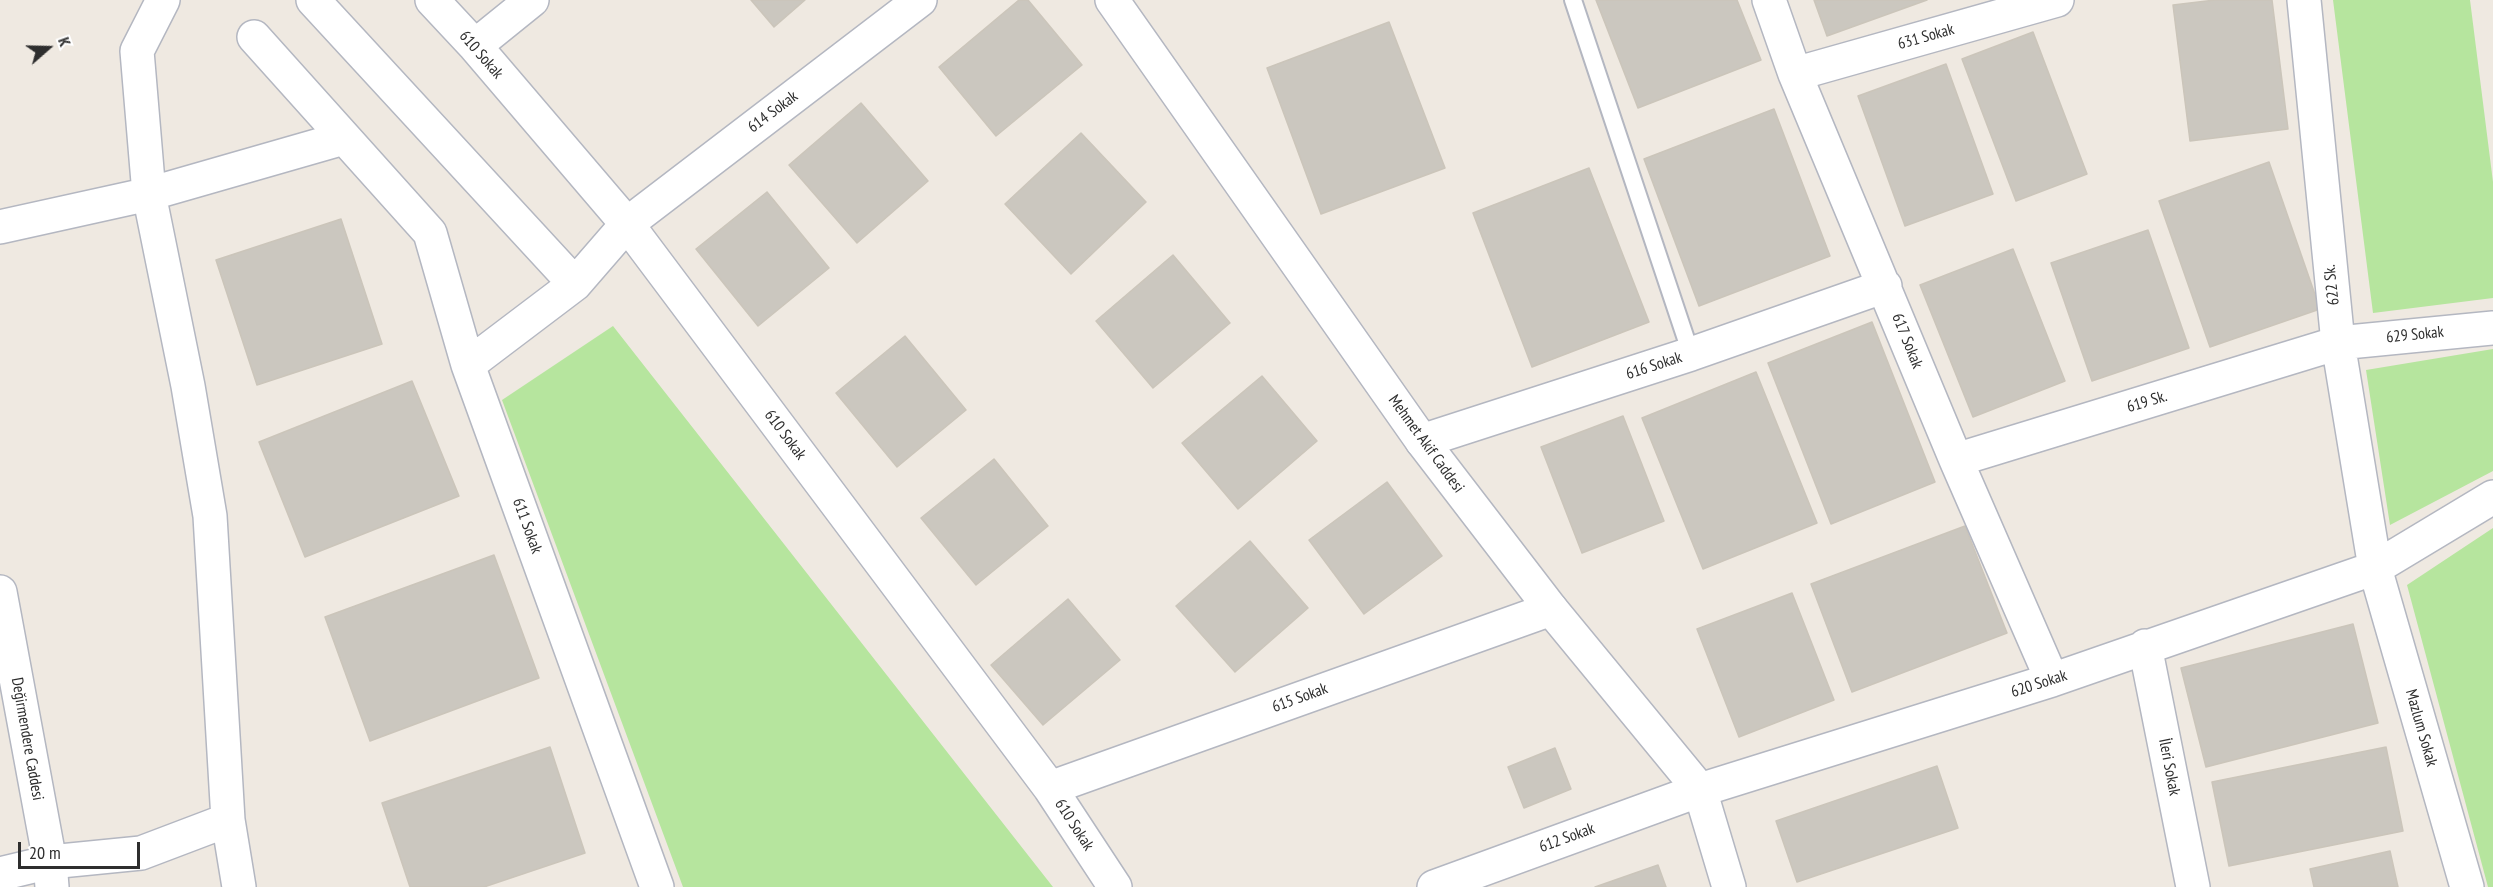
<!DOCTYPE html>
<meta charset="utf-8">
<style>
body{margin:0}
#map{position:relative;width:2493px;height:887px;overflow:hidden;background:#efe9e1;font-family:"PT Sans Narrow",sans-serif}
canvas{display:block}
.north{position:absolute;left:18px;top:18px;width:60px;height:60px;-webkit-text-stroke:4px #fff;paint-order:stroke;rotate:70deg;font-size:16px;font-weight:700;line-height:24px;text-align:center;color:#2e2e2e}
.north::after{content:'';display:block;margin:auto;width:21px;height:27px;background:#2e2e2e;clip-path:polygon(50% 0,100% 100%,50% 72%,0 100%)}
.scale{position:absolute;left:18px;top:842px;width:122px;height:27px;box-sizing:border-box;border:3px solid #2e2e2e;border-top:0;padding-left:8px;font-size:18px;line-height:21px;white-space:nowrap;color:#2e2e2e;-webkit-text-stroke:4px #fff;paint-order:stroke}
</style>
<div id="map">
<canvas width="2493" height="887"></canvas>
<div class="north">K</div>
<div class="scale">20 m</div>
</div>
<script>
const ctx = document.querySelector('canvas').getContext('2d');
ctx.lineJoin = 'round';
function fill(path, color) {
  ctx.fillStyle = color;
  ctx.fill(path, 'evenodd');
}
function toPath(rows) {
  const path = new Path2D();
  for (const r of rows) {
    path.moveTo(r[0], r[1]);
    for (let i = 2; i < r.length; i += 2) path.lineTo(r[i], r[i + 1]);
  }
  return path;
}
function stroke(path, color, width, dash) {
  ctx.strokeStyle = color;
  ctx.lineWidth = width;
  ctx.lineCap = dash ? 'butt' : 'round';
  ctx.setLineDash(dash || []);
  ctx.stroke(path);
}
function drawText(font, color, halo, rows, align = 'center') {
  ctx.font = font + ' "PT Sans Narrow",sans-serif';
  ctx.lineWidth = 6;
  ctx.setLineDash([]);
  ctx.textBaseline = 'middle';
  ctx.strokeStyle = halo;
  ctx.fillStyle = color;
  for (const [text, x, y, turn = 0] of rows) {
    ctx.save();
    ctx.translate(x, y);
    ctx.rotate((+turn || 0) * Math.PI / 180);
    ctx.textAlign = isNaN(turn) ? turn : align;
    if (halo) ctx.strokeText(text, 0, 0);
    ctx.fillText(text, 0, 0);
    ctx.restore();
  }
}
fill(toPath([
 [2333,0,2470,0,2493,182,2493,298,2373,313],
 [613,326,1053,887,683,887,502,400],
 [2493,349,2493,471,2390,525,2366,370],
 [2493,528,2493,887,2488,887,2407,585]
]), '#b6e59e');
const building = toPath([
 [751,0,805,0,774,27,751,0],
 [1019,0,1028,0,1082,65,996,136,939,67,1019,0],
 [1596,0,1737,0,1761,60,1638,108,1596,0],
 [1814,0,1927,0,1827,36,1814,0],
 [2215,0,2272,0,2288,129,2190,141,2173,5,2215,0],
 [1389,22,1445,168,1321,214,1267,68,1389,22],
 [2033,32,2087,174,2016,201,1962,59,2033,32],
 [1946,64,1993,194,1905,226,1858,96,1946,64],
 [861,103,928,181,857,243,789,165,861,103],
 [1774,109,1830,256,1699,306,1644,159,1774,109],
 [1081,133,1146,202,1071,274,1005,204,1081,133],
 [2269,162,2320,309,2210,347,2159,201,2269,162],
 [1589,168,1649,322,1532,367,1473,213,1589,168],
 [767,192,829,268,758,326,696,249,767,192],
 [341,219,382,344,257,385,216,260,341,219],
 [2148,230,2189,348,2092,381,2051,263,2148,230],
 [2013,249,2065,381,1973,417,1920,285,2013,249],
 [1173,255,1230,323,1153,388,1096,321,1173,255],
 [1872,322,1935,482,1831,524,1768,363,1872,322],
 [905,336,966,410,897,467,836,393,905,336],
 [1756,372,1817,523,1703,569,1642,418,1756,372],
 [1262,376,1317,441,1238,509,1182,443,1262,376],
 [412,381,459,496,305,557,259,442,412,381],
 [1623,416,1664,521,1582,553,1541,447,1623,416],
 [994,459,1048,526,976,585,921,518,994,459],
 [1387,482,1442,556,1364,614,1309,540,1387,482],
 [1965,526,2007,633,1852,692,1811,584,1965,526],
 [1250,541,1308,608,1235,672,1176,606,1250,541],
 [494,555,539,678,370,741,325,617,494,555],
 [1792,593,1834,700,1739,737,1697,629,1792,593],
 [1068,599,1120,660,1043,725,991,665,1068,599],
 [2353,624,2378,723,2206,767,2181,668,2353,624],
 [550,747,585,853,484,887,410,887,382,803,550,747],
 [2386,747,2403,831,2229,866,2212,782,2386,747],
 [1555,748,1571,789,1524,808,1508,767,1555,748],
 [1937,766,1958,828,1797,882,1776,821,1937,766],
 [2390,851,2398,887,2314,887,2310,869,2390,851],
 [1658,865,1666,887,1595,887,1658,865]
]);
fill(building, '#cbc7bf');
stroke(building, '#cbc5ba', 1.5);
const lane = toPath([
 [1573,0,1691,354]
]);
const street = toPath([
 [163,0,137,51,149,194,188,386,210,516,228,820,239,887],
 [313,0,575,284],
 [432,0,475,46,627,224,1050,788,1115,887],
 [1769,0,1795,74,1956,460,2052,680],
 [2304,0,2338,343,2375,568,2467,887],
 [254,37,430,233,468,365],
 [475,46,532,0],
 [1795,74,2057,0],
 [0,227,149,194,344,138],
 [1422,441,1691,354,1885,286],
 [1956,460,2338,343,2493,328],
 [2145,646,2193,887],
 [1050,788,1551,609],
 [0,874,50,862,141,853,228,820],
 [657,887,468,365,575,284,627,224,920,0],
 [1434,887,1700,790,2052,680,2375,568,2493,497]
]);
const secondary = toPath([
 [1112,0,1422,441,1551,609,1700,790,1729,887],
 [0,592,50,862,52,887]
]);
stroke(lane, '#b4b7c1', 20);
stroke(street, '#b4b7c1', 36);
stroke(secondary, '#b4b7c1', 36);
stroke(lane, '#fff', 16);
stroke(street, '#fff', 33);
stroke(secondary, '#fff', 33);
drawText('16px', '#2e2e2e', '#fff', [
 ["631 Sokak",1926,37,-16],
 ["610 Sokak",481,55,49],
 ["614 Sokak",773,112,-37],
 ["622 Sk.",2332,285,-96],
 ["629 Sokak",2415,335,-6],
 ["617 Sokak",1907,341,68],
 ["616 Sokak",1654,366,-18],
 ["619 Sk.",2147,402,-17],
 ["610 Sokak",785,435,53],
 ["Mehmet Akif Caddesi",1426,444,54],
 ["611 Sokak",527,526,70],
 ["620 Sokak",2039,684,-18],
 ["615 Sokak",1300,698,-20],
 ["Mazlum Sokak",2421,728,74],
 ["Değirmendere Caddesi",27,739,80],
 ["İleri Sokak",2169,767,79],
 ["610 Sokak",1074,825,57],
 ["612 Sokak",1567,838,-20]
]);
</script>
